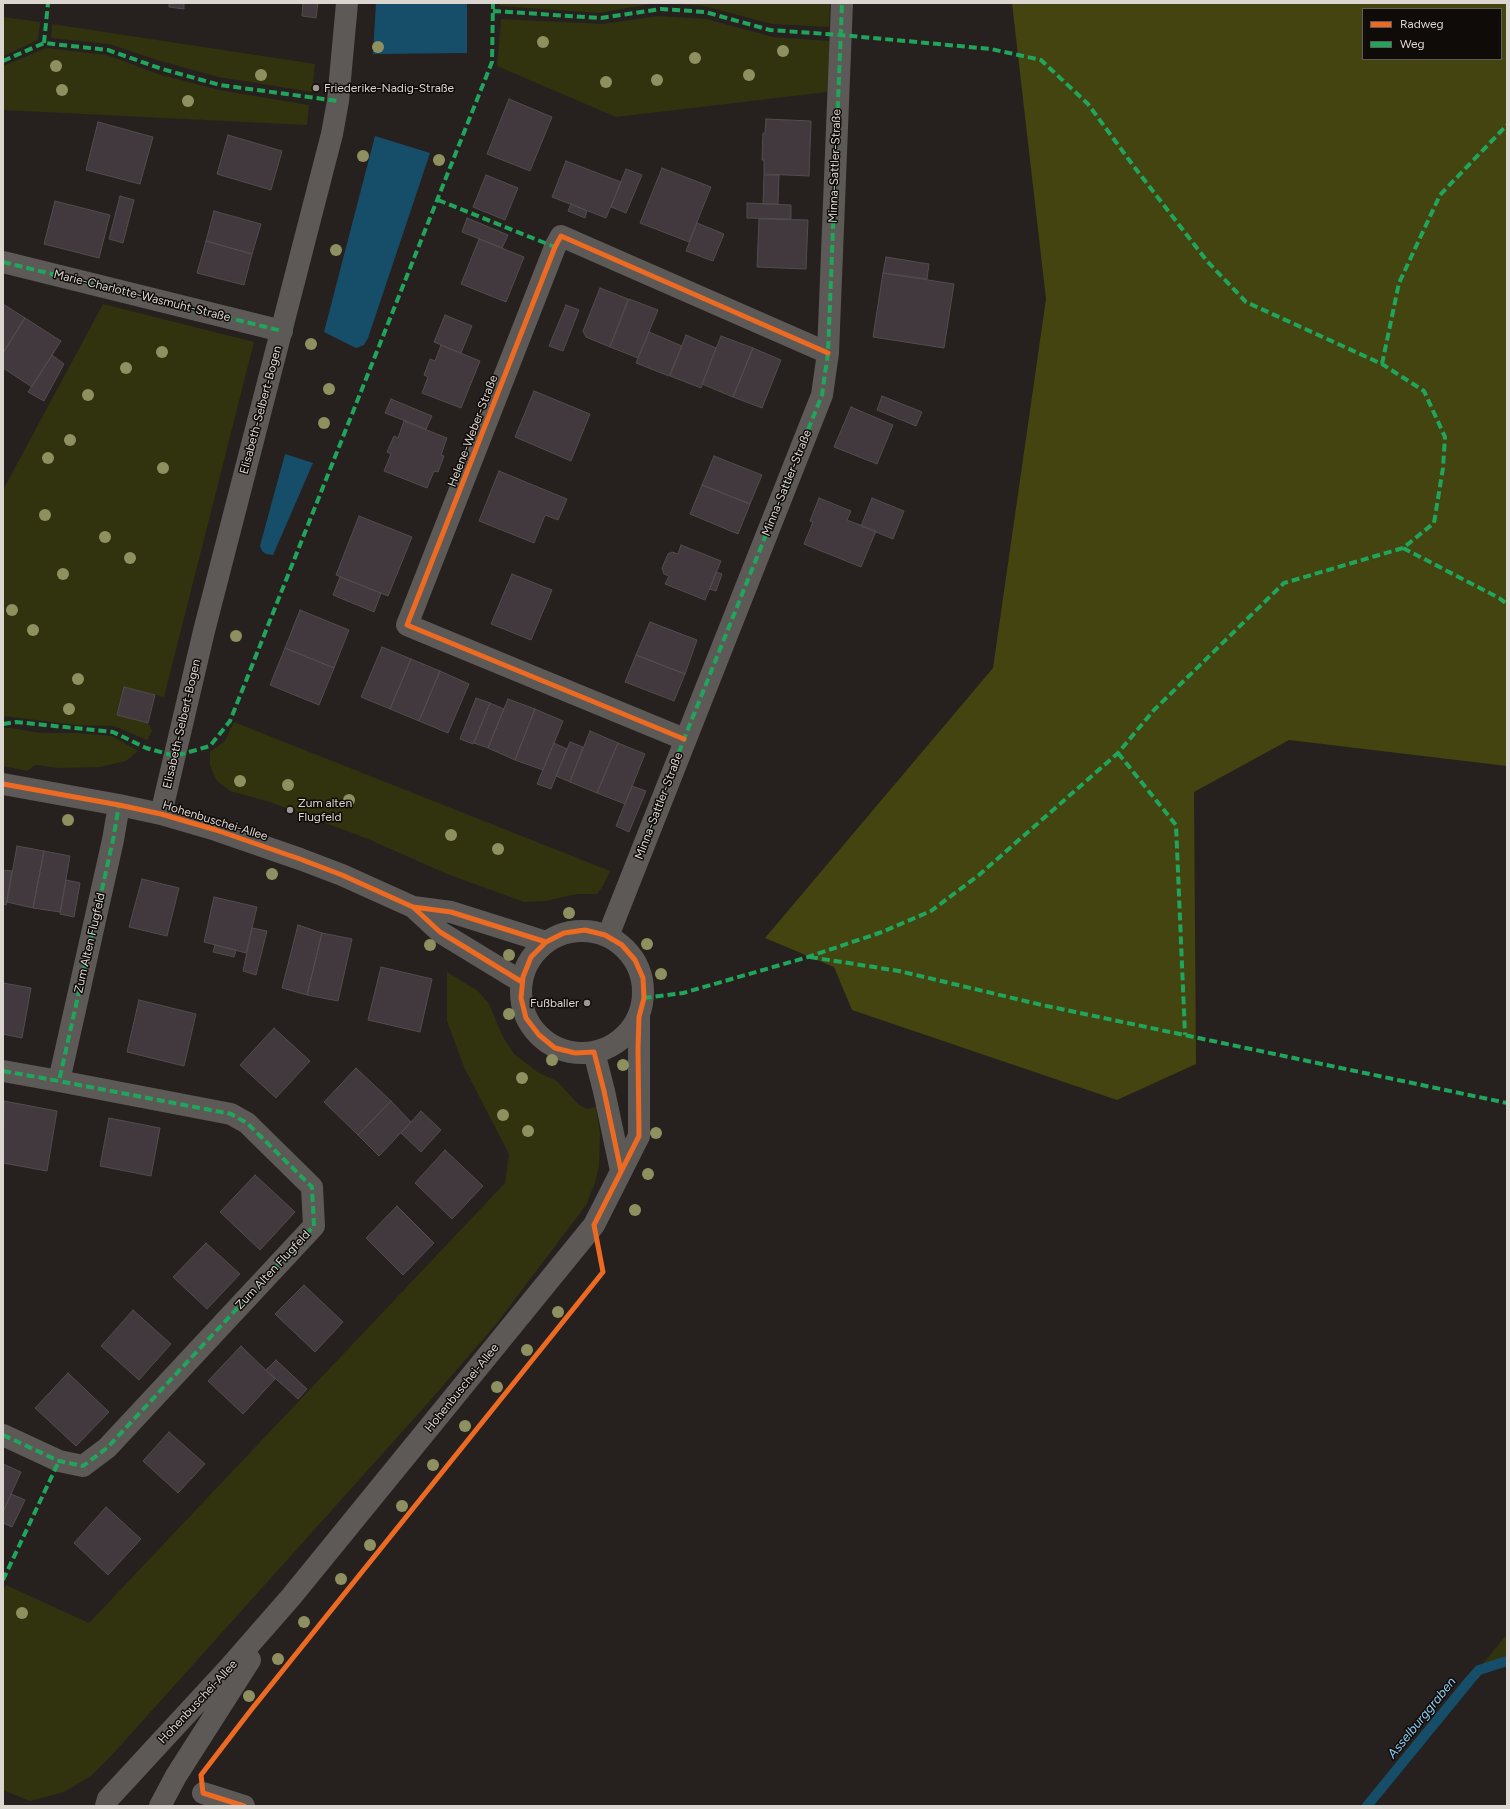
<!DOCTYPE html>
<meta charset="utf-8">
<style>
body{margin:0}
#map{position:relative;width:1510px;height:1809px;overflow:hidden;background:#26211e;font-family:Figtree,sans-serif}
canvas{display:block}
.frame{position:absolute;inset:0;border:4px solid #dcd6d1;pointer-events:none}
.legend{position:absolute;left:1362px;top:8px;width:140px;height:52px;box-sizing:border-box;background:#0f0b08;border:1px solid #615c58;margin:0;padding:5px 7px;list-style:none;font-size:12px;color:#dcd6d1}
.legend li{display:flex;align-items:center;gap:8px;height:20px}
.legend b{width:20px;border:1px solid #615c58}
</style>
<div id="map">
<canvas width="1510" height="1809"></canvas>
<div class="frame"></div>
<ul class="legend">
<li><b style="height:5px;background:#ed6a23"></b>Radweg</li>
<li><b style="height:5px;background:#20a55d"></b>Weg</li>
</ul>
</div>
<script>
const ctx = document.querySelector('canvas').getContext('2d');
ctx.lineJoin = 'round';
function fill(path, color) {
  ctx.fillStyle = color;
  ctx.fill(path, 'evenodd');
}
function toPath(rows) {
  const path = new Path2D();
  for (const r of rows) {
    if (r.length === 3) {
      path.moveTo(r[0] + r[2], r[1]);
      path.arc(r[0], r[1], r[2], 0, 2 * Math.PI);
      continue;
    }
    path.moveTo(r[0], r[1]);
    for (let i = 2; i < r.length; i += 2) path.lineTo(r[i], r[i + 1]);
  }
  return path;
}
function stroke(path, color, width, dash) {
  ctx.strokeStyle = color;
  ctx.lineWidth = width;
  ctx.lineCap = dash ? 'butt' : 'round';
  ctx.setLineDash(dash || []);
  ctx.stroke(path);
}
function drawText(font, color, halo, rows, align = 'center') {
  ctx.font = font + ' Figtree,sans-serif';
  ctx.lineWidth = 3;
  ctx.setLineDash([]);
  ctx.textBaseline = 'middle';
  ctx.strokeStyle = halo;
  ctx.fillStyle = color;
  for (const [text, x, y, turn = 0] of rows) {
    ctx.save();
    ctx.translate(x, y);
    ctx.rotate((+turn || 0) * Math.PI / 180);
    ctx.textAlign = isNaN(turn) ? turn : align;
    if (halo) ctx.strokeText(text, 0, 0);
    ctx.fillText(text, 0, 0);
    ctx.restore();
  }
}
fill(toPath([
 [500,3,656,3,599,13,500,6],
 [658,3,830,3,829,27,772,24,704,6],
 [658,16,706,19,773,37,830,41,827,92,616,117,497,66,501,19,603,24],
 [3,17,40,22,38,40,3,56],
 [52,24,315,64,312,92,218,77,157,60,109,44,51,38],
 [46,48,107,55,158,74,219,90,309,105,307,125,3,110,3,66],
 [103,304,254,342,164,697,124,687,117,715,148,723,152,731,147,740,114,726,76,725,3,716,3,490],
 [234,722,610,871,603,886,597,894,577,894,546,901,524,902,447,874,368,839,270,802,230,791,216,780,210,765,210,752,225,741],
 [3,728,11,728,41,733,77,733,112,736,138,751,126,761,100,767,58,768,35,765,27,771,3,766],
 [447,972,478,991,489,1004,503,1037,514,1054,539,1073,557,1081,579,1105,587,1109,596,1107,600,1133,599,1166,595,1183,586,1205,497,1323,428,1403,112,1755,91,1776,64,1792,30,1801,3,1790,3,1590,6,1585,89,1623,505,1183,509,1154,464,1067,447,1021],
 [1507,1634,1507,1657,1481,1666]
]), '#31320e');
fill(toPath([
 [1012,3,1507,3,1507,766,1289,740,1194,792,1196,1064,1117,1100,852,1010,834,967,765,938,993,668,1046,299],
 [1363,9,1501,9,1501,59,1363,59]
]), '#43440f');
fill(toPath([
 [376,3,467,3,467,53,373,54],
 [375,136,430,153,368,338,364,345,356,348,324,332],
 [285,454,313,463,273,555,266,554,262,551,260,546]
]), '#164e6a');
stroke(toPath([
 [1367,1806,1470,1680,1479,1670,1507,1661]
]), '#164e6a', 10);
const building = toPath([
 [169,3,184,3,184,9,169,7,169,3],
 [303,3,318,3,316,18,302,16,303,3],
 [509,99,552,117,530,171,487,154,509,99],
 [766,119,811,121,809,176,764,174,764,160,762,160,763,133,765,133,766,119],
 [98,122,153,137,140,184,86,170,98,122],
 [228,135,282,151,271,190,217,174,228,135],
 [566,161,621,182,606,218,552,197,566,161],
 [662,168,711,187,689,242,640,223,662,168],
 [626,169,642,175,626,213,611,207,626,169],
 [486,175,518,188,505,220,473,207,486,175],
 [764,175,779,175,778,204,763,204,764,175],
 [120,196,134,200,123,243,109,239,120,196],
 [55,201,110,215,99,258,44,244,55,201],
 [747,203,791,205,791,219,747,218,747,203],
 [571,204,587,211,585,218,568,211,571,204],
 [214,211,261,224,252,254,206,241,214,211],
 [467,218,508,235,502,248,462,232,467,218],
 [759,219,808,220,806,269,757,267,759,219],
 [697,223,724,234,713,261,686,251,697,223],
 [479,239,524,257,506,302,461,284,479,239],
 [206,241,252,254,244,285,197,273,206,241],
 [886,257,929,264,927,279,883,273,886,257],
 [883,273,954,284,944,348,873,337,883,273],
 [600,288,628,299,610,347,586,337,583,331,600,288],
 [629,299,658,310,638,358,610,347,629,299],
 [3,304,25,318,3,353,3,304],
 [566,305,579,310,563,351,549,346,566,305],
 [445,315,472,326,461,353,434,342,445,315],
 [25,318,61,341,32,387,3,368,3,353,25,318],
 [649,332,682,346,669,376,636,363,649,332],
 [686,335,716,348,701,388,670,376,686,335],
 [721,336,753,348,733,397,702,384,721,336],
 [441,345,480,361,461,408,422,393,428,377,424,375,430,359,435,361,441,345],
 [753,348,781,360,762,408,733,397,753,348],
 [52,355,64,364,44,401,28,392,52,355],
 [534,391,590,414,571,461,515,437,534,391],
 [882,396,922,412,916,426,877,410,882,396],
 [391,399,432,416,426,429,385,413,391,399],
 [851,407,893,425,877,464,834,447,851,407],
 [404,421,447,438,441,455,444,456,438,472,434,471,427,488,384,471,391,454,387,452,394,436,398,438,404,421],
 [714,456,762,475,750,504,702,485,714,456],
 [499,471,567,499,558,520,545,515,534,543,479,521,499,471],
 [702,485,750,504,738,534,690,514,702,485],
 [819,498,851,511,847,520,876,531,861,567,804,544,813,522,810,521,819,498],
 [872,498,904,511,893,539,861,526,872,498],
 [359,516,412,537,388,596,336,575,359,516],
 [681,545,721,561,705,600,665,584,669,576,664,574,662,568,668,554,672,552,678,554,681,545],
 [716,572,722,574,716,591,710,589,716,572],
 [512,574,552,590,531,640,491,624,512,574],
 [340,577,381,593,374,612,333,595,340,577],
 [300,610,349,630,334,668,285,648,300,610],
 [650,622,697,640,685,674,636,655,650,622],
 [382,647,411,659,390,709,361,697,382,647],
 [285,648,334,668,319,705,270,685,285,648],
 [636,655,685,674,674,701,625,682,636,655],
 [411,659,440,671,419,721,390,709,411,659],
 [440,671,469,684,448,733,419,721,440,671],
 [124,687,155,695,148,723,117,715,124,687],
 [476,698,490,703,473,744,460,739,476,698],
 [508,699,535,709,515,760,488,748,508,699],
 [490,703,504,709,488,748,474,743,490,703],
 [535,709,563,721,543,770,515,760,535,709],
 [590,731,618,743,597,793,570,782,590,731],
 [570,742,583,747,570,782,556,776,570,742],
 [554,743,567,749,551,789,537,784,554,743],
 [618,743,645,754,625,804,597,793,618,743],
 [632,786,646,791,629,832,616,826,632,786],
 [17,846,44,851,33,908,7,902,17,846],
 [44,851,70,856,60,912,33,908,44,851],
 [3,870,12,871,6,905,3,904,3,870],
 [142,879,179,888,167,936,129,927,142,879],
 [66,880,80,883,74,917,60,914,66,880],
 [214,897,257,907,246,953,204,942,214,897],
 [298,925,322,933,307,995,282,988,298,925],
 [252,928,267,931,256,975,243,971,252,928],
 [322,933,352,939,338,1001,307,995,322,933],
 [215,945,236,950,234,957,213,952,215,945],
 [381,967,432,979,420,1032,368,1020,381,967],
 [3,983,31,988,22,1038,3,1034,3,983],
 [139,1000,196,1014,184,1066,127,1052,139,1000],
 [274,1028,310,1061,276,1098,240,1065,274,1028],
 [356,1068,391,1101,358,1135,324,1102,356,1068],
 [4,1101,57,1111,47,1171,3,1163,4,1101],
 [391,1101,411,1122,379,1156,358,1135,391,1101],
 [421,1111,441,1130,421,1152,401,1133,421,1111],
 [109,1118,160,1128,151,1176,100,1166,109,1118],
 [445,1150,483,1186,452,1219,415,1183,445,1150],
 [255,1175,295,1212,260,1250,220,1212,255,1175],
 [397,1206,434,1243,403,1275,366,1238,397,1206],
 [206,1243,240,1274,207,1309,173,1277,206,1243],
 [304,1285,343,1322,315,1352,275,1314,304,1285],
 [133,1310,171,1344,139,1380,101,1346,133,1310],
 [241,1346,275,1379,243,1414,208,1381,241,1346],
 [276,1360,307,1389,298,1399,266,1370,276,1360],
 [68,1373,109,1412,76,1446,35,1408,68,1373],
 [169,1432,205,1464,178,1493,143,1461,169,1432],
 [3,1464,21,1472,3,1512,3,1464],
 [11,1494,25,1500,12,1527,3,1523,3,1512,11,1494],
 [106,1507,141,1539,108,1575,74,1543,106,1507]
]);
fill(building, '#42393e');
stroke(building, '#514d4d', 1);
stroke(toPath([
 [3,262,282,331],
 [684,739,407,625,555,247,561,236,828,353],
 [3,784,119,805,161,814,216,830,300,859,342,875,413,907,451,912,546,942],
 [161,814,204,631,332,134,338,101,347,3],
 [413,907,440,932,522,982],
 [582,992,61],
 [608,936,822,395,828,353,842,3],
 [594,1052,604,1091,621,1171],
 [3,1071,59,1081,113,840,119,805],
 [3,1435,59,1461,83,1466,107,1448,314,1226,312,1187,247,1123,231,1114,59,1081],
 [203,1793,244,1806],
 [106,1806,108,1799,228,1669,291,1597,594,1225,639,1136,639,1017],
 [160,1806,176,1776,250,1660]
]), '#5c5956', 22);
stroke(toPath([
 [493,11,601,18,661,9,705,12,770,30,841,35,991,49,1041,60,1088,104,1135,168,1207,261,1246,302,1382,364,1424,391,1445,437,1443,468,1434,523,1403,548,1284,583,1154,710,1118,753,979,875,931,911,882,932,808,957,683,993,644,998],
 [44,43,48,3],
 [3,61,44,43,108,50,162,69,220,85,338,101],
 [438,200,555,247],
 [3,262,282,331],
 [1382,364,1399,283,1440,195,1507,125],
 [1403,548,1499,598,1507,604],
 [3,724,16,722,113,732,146,748,175,756,210,746,230,721,492,62,493,3],
 [1118,753,1176,825,1185,1035],
 [641,854,684,739,822,395,828,353,842,3],
 [810,957,899,971,1042,1005,1507,1103],
 [3,1071,59,1081,113,840,119,805],
 [3,1435,59,1461,83,1466,107,1448,314,1226,312,1187,247,1123,231,1114,59,1081],
 [3,1580,59,1461]
]), '#20a55d', 4, [8, 4]);
stroke(toPath([
 [684,739,407,625,555,247,561,236,828,353],
 [3,784,119,805,161,814,216,830,300,859,342,875,413,907,451,912,546,942],
 [413,907,440,932,522,982],
 [244,1806,203,1793,201,1775,251,1710,603,1272,594,1225,639,1136,638,1049,639,1017,644,998,643,978,635,960,622,945,605,935,585,930,564,933,546,942,531,957,523,977,521,998,526,1018,539,1035,555,1048,575,1053,594,1052,604,1091,621,1171]
]), '#ed6a23', 5);
ctx.fillStyle = '#8e915f';
for (const [x, y] of [
 [543,42],
 [378,47],
 [783,51],
 [695,58],
 [56,66],
 [261,75],
 [749,75],
 [657,80],
 [606,82],
 [62,90],
 [188,101],
 [363,156],
 [439,160],
 [336,250],
 [311,344],
 [162,352],
 [126,368],
 [329,389],
 [88,395],
 [324,423],
 [70,440],
 [48,458],
 [163,468],
 [45,515],
 [105,537],
 [130,558],
 [63,574],
 [12,610],
 [33,630],
 [236,636],
 [78,679],
 [69,709],
 [240,781],
 [288,785],
 [349,800],
 [68,820],
 [451,835],
 [498,849],
 [272,874],
 [569,913],
 [647,944],
 [430,945],
 [509,955],
 [661,974],
 [509,1014],
 [552,1060],
 [623,1065],
 [522,1078],
 [503,1115],
 [528,1131],
 [656,1133],
 [648,1174],
 [635,1210],
 [558,1312],
 [527,1350],
 [497,1387],
 [465,1426],
 [433,1465],
 [402,1506],
 [370,1545],
 [341,1579],
 [22,1613],
 [304,1622],
 [278,1659],
 [249,1696]
]) {
  ctx.beginPath();
  ctx.arc(x, y, 6, 0, 2 * Math.PI);
  ctx.fill();
}
for (const [x, y, r, color] of [
 [316,88,4,"#9c9792"],
 [290,810,4,"#9c9792"],
 [587,1003,4,"#9c9792"]
]) {
  const dot = new Path2D();
  dot.arc(x, y, r, 0, 2 * Math.PI);
  ctx.fillStyle = color;
  ctx.fill(dot);
  stroke(dot, '#0f0b08', 1.5);
}
drawText('12px', '#dcd6d1', '#0f0b08', [
 ["Friederike-Nadig-Straße",324,88],
 ["Zum alten",298,803],
 ["Flugfeld",298,817],
 ["Fußballer",579,1003,"right"]
], 'left');
drawText('12px', '#dcd6d1', '#0f0b08', [
 ["Minna-Sattler-Straße",835,166,-88],
 ["Marie-Charlotte-Wasmuht-Straße",142,296,14],
 ["Elisabeth-Selbert-Bogen",261,410,-75],
 ["Helene-Weber-Straße",473,431,-69],
 ["Minna-Sattler-Straße",787,483,-68],
 ["Elisabeth-Selbert-Bogen",182,724,-77],
 ["Minna-Sattler-Straße",659,806,-69],
 ["Hohenbuschei-Allee",215,821,17],
 ["Zum Alten Flugfeld",90,943,-77],
 ["Zum Alten Flugfeld",273,1270,-47],
 ["Hohenbuschei-Allee",462,1388,-51],
 ["Hohenbuschei-Allee",198,1702,-47]
]);
drawText('italic 13px', '#8ccff7', '#0f0b08', [
 ["Asselburggraben",1422,1718,-51]
]);
</script>
